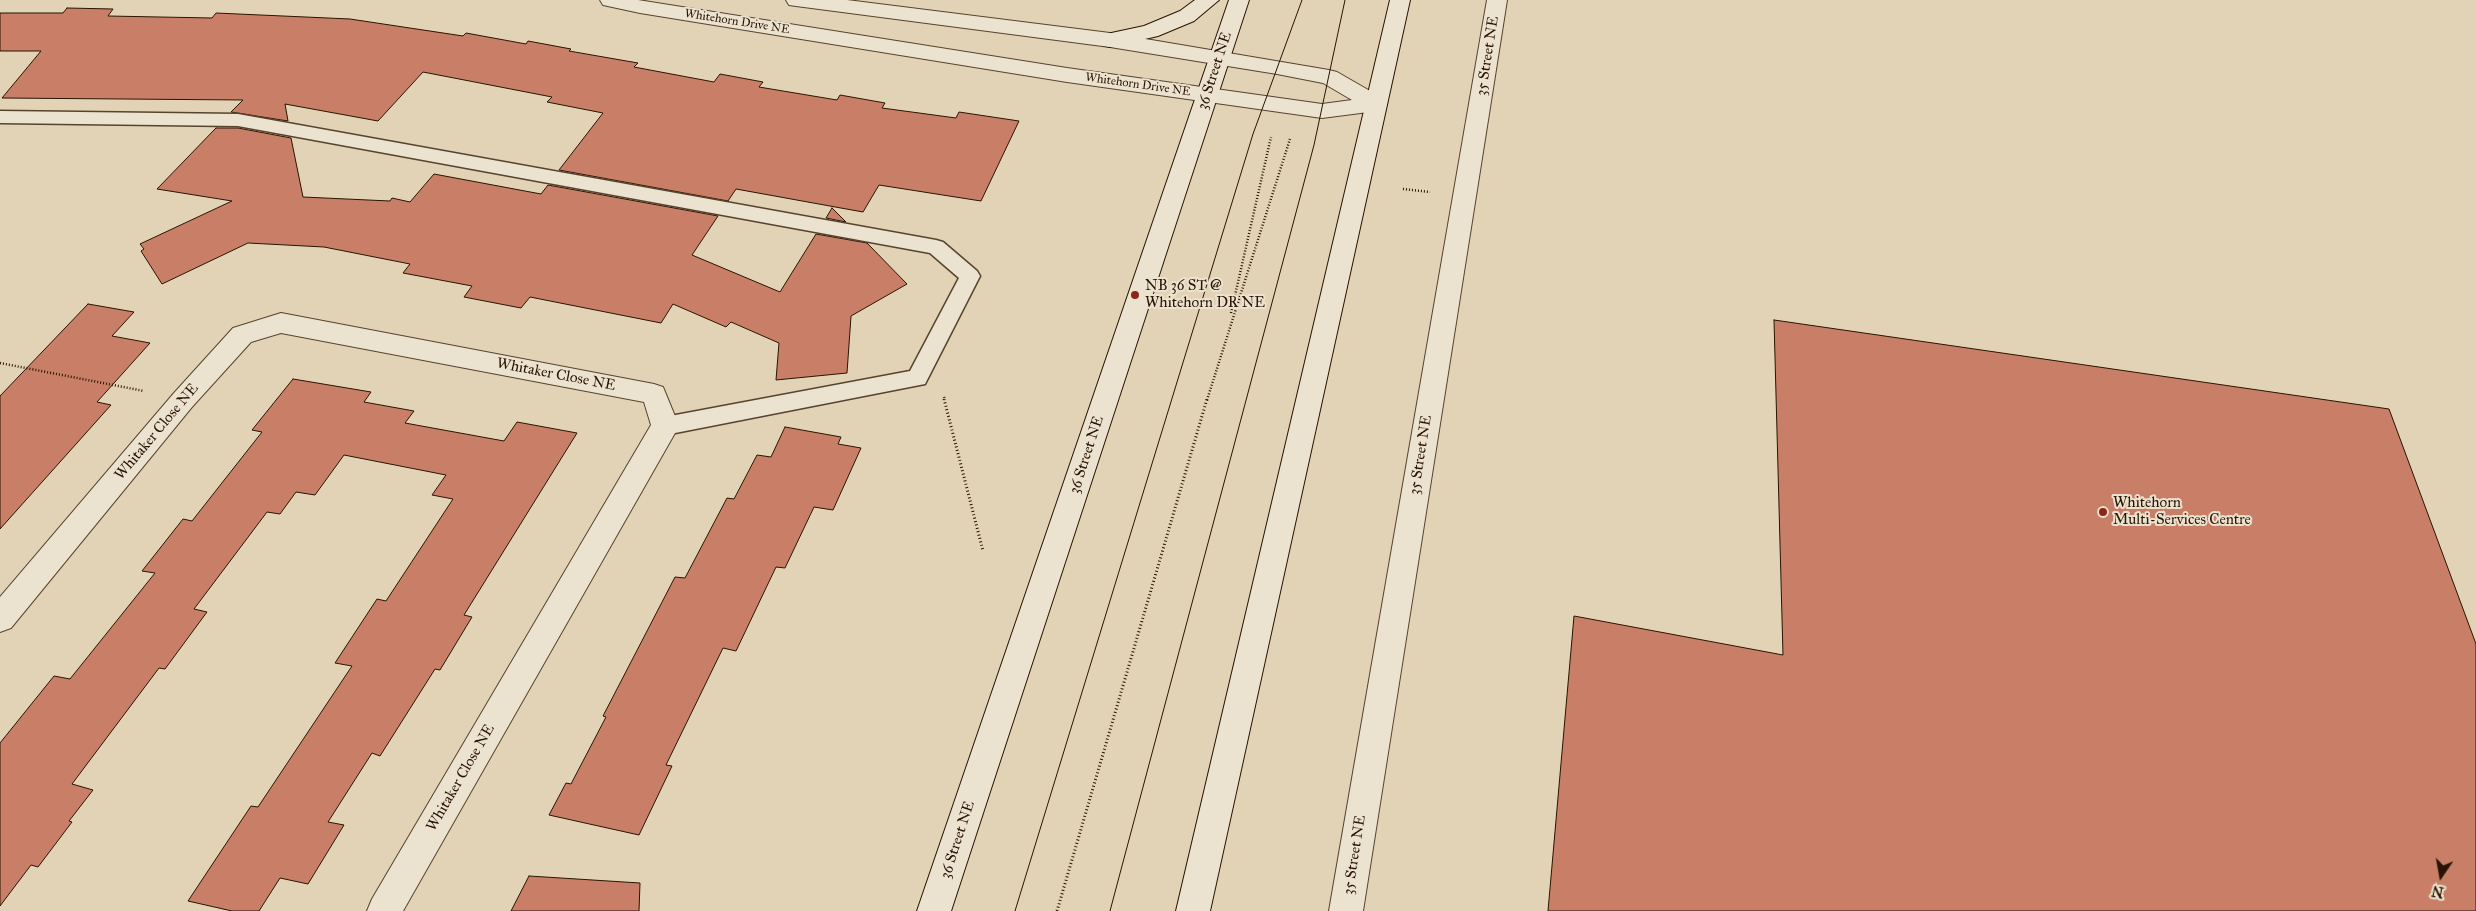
<!DOCTYPE html>
<style>
body{margin:0}
#map{position:relative;width:2476px;height:911px;overflow:hidden;background:#e2d3b6;font-family:"IM FELL Great Primer",serif}
canvas{display:block}
.north{position:absolute;left:2416px;top:851px;width:50px;height:50px;-webkit-text-stroke:4px #ece2d0;paint-order:stroke;rotate:192deg;font-size:14px;font-weight:700;line-height:20px;text-align:center;color:#281400}
.north::after{content:'';display:block;margin:auto;width:18px;height:22px;background:#281400;clip-path:polygon(50% 0,100% 100%,50% 72%,0 100%)}
</style>
<div id="map">
<canvas width="2476" height="911"></canvas>
<div class="north">N</div>
</div>
<script>
const ctx = document.querySelector('canvas').getContext('2d');
ctx.lineJoin = 'round';
function fill(path, color) {
  ctx.fillStyle = color;
  ctx.fill(path, 'evenodd');
}
function toPath(rows) {
  const path = new Path2D();
  for (const r of rows) {
    path.moveTo(r[0], r[1]);
    for (let i = 2; i < r.length; i += 2) path.lineTo(r[i], r[i + 1]);
  }
  return path;
}
function stroke(path, color, width, dash) {
  ctx.strokeStyle = color;
  ctx.lineWidth = width;
  ctx.lineCap = dash ? 'butt' : 'round';
  ctx.setLineDash(dash || []);
  ctx.stroke(path);
}
function drawText(font, color, halo, rows, align = 'center') {
  ctx.font = font + ' "IM FELL Great Primer",serif';
  ctx.lineWidth = 4;
  ctx.setLineDash([]);
  ctx.textBaseline = 'middle';
  ctx.strokeStyle = halo;
  ctx.fillStyle = color;
  for (const [text, x, y, turn = 0] of rows) {
    ctx.save();
    ctx.translate(x, y);
    ctx.rotate((+turn || 0) * Math.PI / 180);
    ctx.textAlign = isNaN(turn) ? turn : align;
    if (halo) ctx.strokeText(text, 0, 0);
    ctx.fillText(text, 0, 0);
    ctx.restore();
  }
}
const building = toPath([
 [67,8,113,9,108,16,212,18,216,13,350,19,463,36,466,33,526,44,528,41,571,49,569,51,638,63,634,67,714,82,720,74,763,82,759,87,837,100,840,95,885,103,882,108,956,118,959,112,1019,121,981,201,879,185,863,212,736,189,728,201,559,170,603,113,547,102,552,97,423,72,378,121,285,104,288,121,231,112,243,100,2,98,41,51,0,51,0,13,63,13,67,8],
 [216,128,238,128,291,138,303,197,390,201,392,198,410,202,434,174,541,194,548,185,718,216,692,255,780,292,816,234,867,243,907,284,851,316,847,373,776,380,779,343,731,322,726,327,673,304,661,323,530,297,521,308,464,297,472,286,403,273,410,264,324,247,248,243,162,284,141,251,144,249,140,244,232,201,157,189,216,128],
 [832,208,846,222,826,218,832,208],
 [88,304,134,312,112,336,150,343,97,402,111,405,0,529,0,396,88,304],
 [1774,320,2389,409,2476,644,2476,911,1548,911,1574,616,1783,655,1774,320],
 [293,379,371,392,364,402,414,411,405,423,504,441,517,422,577,433,464,615,472,617,440,670,435,669,380,756,372,753,328,822,344,825,308,884,280,878,259,911,232,911,188,901,251,806,258,807,352,666,335,663,377,599,386,601,453,499,432,495,446,475,344,455,315,495,296,492,280,514,267,512,194,609,207,612,165,669,159,668,72,784,93,790,69,821,72,822,38,867,31,865,0,906,0,743,54,676,70,679,155,573,142,571,183,519,192,521,262,432,252,430,293,379],
 [785,427,841,437,838,444,861,448,833,510,814,507,785,568,776,567,736,651,723,648,666,765,672,766,639,835,549,815,566,783,571,784,606,717,603,716,675,577,685,578,727,498,734,499,757,455,771,457,785,427],
 [529,876,640,883,639,911,511,911,529,876]
]);
fill(building, '#c97f67');
stroke(building, '#281400', 1);
const service = toPath([
 [0,111,238,114,936,240,943,242,977,271,980,276,925,384,665,435,657,432,654,426,657,420,665,417,910,371,959,278,930,253,238,126,0,123,0,111]
]);
const minor = toPath([
 [1487,0,1507,0,1363,911,1329,911,1487,0],
 [281,313,654,384,663,387,679,426,403,911,367,911,372,899,651,425,644,402,281,333,251,342,192,407,11,628,0,632,0,597,174,393,233,328,281,313]
]);
const tertiary = toPath([
 [600,0,638,0,1067,68,1322,104,1352,100,1323,83,1277,74,1110,47,796,6,789,5,786,0,847,0,1110,33,1329,70,1337,72,1384,99,1387,104,1384,109,1376,111,1322,118,1067,82,640,13,603,5,600,0]
]);
const secondary = toPath([
 [1195,0,1219,0,1194,21,1158,36,1110,47,1102,45,1099,40,1102,35,1144,26,1180,11,1195,0],
 [1229,0,1249,0,951,911,917,911,1229,0],
 [1390,0,1410,0,1210,911,1176,911,1390,0]
]);
stroke(service, '#56442e', 3);
stroke(minor, '#56442e', 2);
stroke(tertiary, '#56442e', 2);
stroke(secondary, '#281400', 2);
stroke(toPath([
 [1403,189,1430,192],
 [1231,313,1271,137],
 [0,363,144,391],
 [944,397,945,400],
 [1207,400,1290,139]
]), '#281400', 2.5, [1, 2]);
stroke(toPath([
 [944,399,983,551],
 [1057,911,1207,399]
]), '#281400', 3, [1, 2.5]);
fill(service, '#ece2d0');
fill(minor, '#ece2d0');
fill(tertiary, '#ece2d0');
fill(secondary, '#ece2d0');
stroke(toPath([
 [1015,911,1253,134,1302,0],
 [1110,911,1314,145,1345,0]
]), '#281400', 1);
for (const [x, y, r, color] of [
 [1135,295,5,"#8f2418"],
 [2103,512,5,"#8f2418"]
]) {
  const dot = new Path2D();
  dot.arc(x, y, r, 0, 2 * Math.PI);
  ctx.fillStyle = color;
  ctx.fill(dot);
  stroke(dot, '#ece2d0', 2);
}
drawText('12px', '#281400', '#ece2d0', [
 ["Whitehorn Drive NE",737,22,9],
 ["Whitehorn Drive NE",1138,85,8]
]);
drawText('15px', '#281400', '#ece2d0', [
 ["35 Street NE",1488,56,-81],
 ["36 Street NE",1215,71,-72],
 ["Whitaker Close NE",556,375,11],
 ["Whitaker Close NE",157,432,-50],
 ["36 Street NE",1087,455,-72],
 ["35 Street NE",1421,455,-81],
 ["Whitaker Close NE",461,778,-60],
 ["36 Street NE",958,840,-72],
 ["35 Street NE",1355,855,-81]
]);
drawText('15px', '#281400', '#ece2d0', [
 ["NB 36 ST @",1145,286],
 ["Whitehorn DR NE",1145,303],
 ["Whitehorn",2113,503],
 ["Multi-Services Centre",2113,520]
], 'left');
</script>
